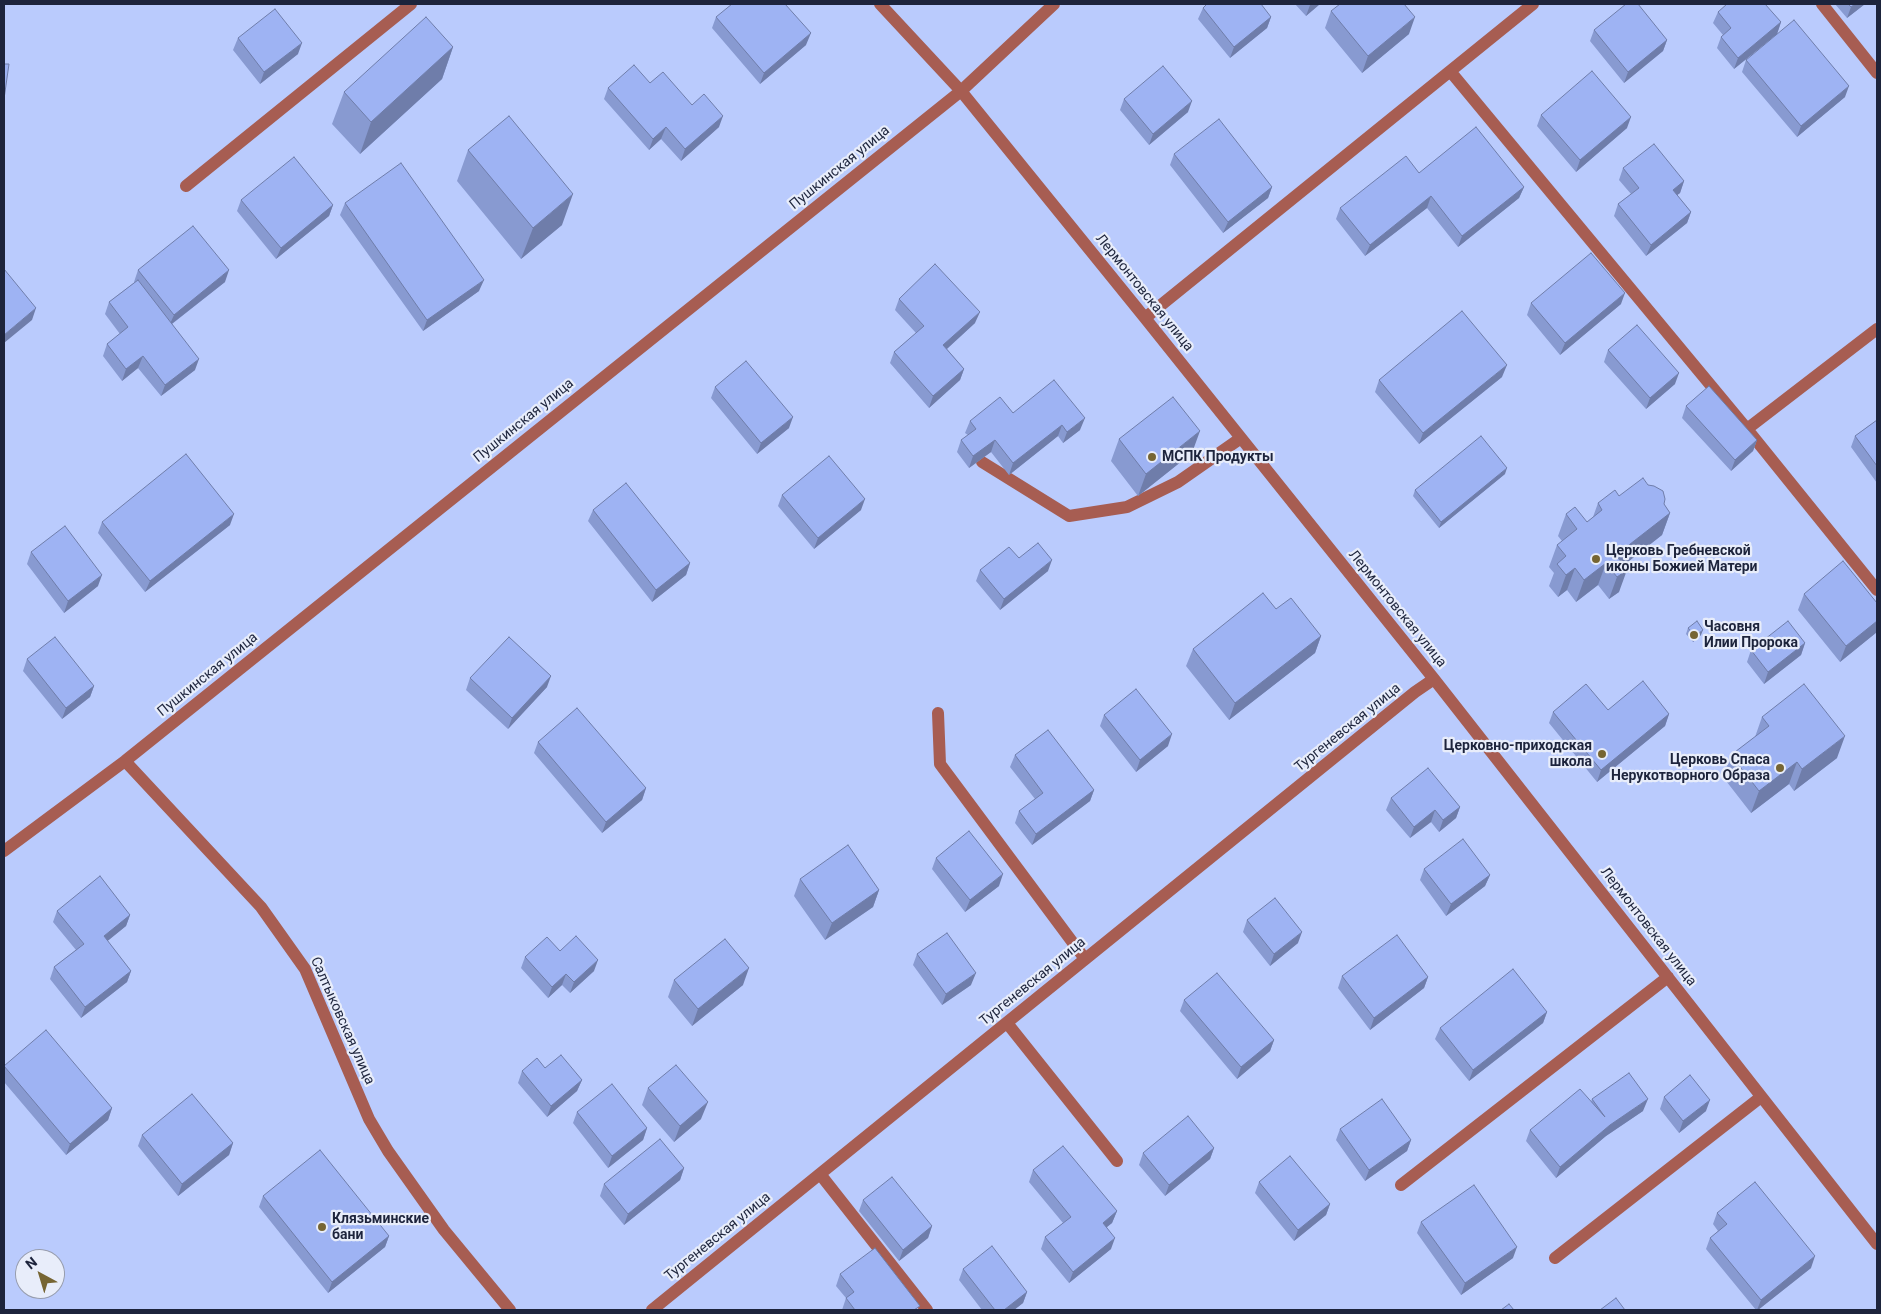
<!DOCTYPE html>
<meta charset="utf-8">
<style>
body{margin:0}
#map{position:relative;width:1881px;height:1314px;overflow:hidden;background:#bacbfd;font-family:Roboto,sans-serif}
canvas{display:block}
.frame{position:absolute;inset:0;border:5px solid #1d243c;pointer-events:none}
.north{position:absolute;left:15px;top:1249px;width:50px;height:50px;box-sizing:border-box;background:#e8edfa;border:1px solid #979dae;border-radius:50%;rotate:321deg;font-size:14px;font-weight:700;line-height:20px;text-align:center;color:#1d243c}
.north::after{content:'';display:block;margin:auto;width:18px;height:22px;background:#766533;clip-path:polygon(50% 0,100% 100%,50% 72%,0 100%)}
</style>
<div id="map">
<canvas width="1881" height="1314"></canvas>
<div class="frame"></div>
<div class="north">N</div>
</div>
<script>
const ctx = document.querySelector('canvas').getContext('2d');
ctx.lineJoin = 'round';
function toPath(rows) {
  const path = new Path2D();
  for (const r of rows) {
    path.moveTo(r[0], r[1]);
    for (let i = 2; i < r.length; i += 2) path.lineTo(r[i], r[i + 1]);
  }
  return path;
}
function stroke(path, color, width, dash) {
  ctx.strokeStyle = color;
  ctx.lineWidth = width;
  ctx.lineCap = dash ? 'butt' : 'round';
  ctx.setLineDash(dash || []);
  ctx.stroke(path);
}
function fill(path, color) {
  ctx.fillStyle = color;
  ctx.fill(path, 'evenodd');
}
function drawText(font, color, halo, rows, align = 'center') {
  ctx.font = font + ' Roboto,sans-serif';
  ctx.lineWidth = 4.5;
  ctx.setLineDash([]);
  ctx.textBaseline = 'middle';
  ctx.strokeStyle = halo;
  ctx.fillStyle = color;
  for (const [text, x, y, turn = 0] of rows) {
    ctx.save();
    ctx.translate(x, y);
    ctx.rotate((+turn || 0) * Math.PI / 180);
    ctx.textAlign = isNaN(turn) ? turn : align;
    if (halo) ctx.strokeText(text, 0, 0);
    ctx.fillText(text, 0, 0);
    ctx.restore();
  }
}
stroke(toPath([
 [880,4,961,91,1145,318,1434,679,1877,1244],
 [1822,4,1877,73],
 [1450,71,1747,429,1877,590],
 [186,186,411,4],
 [1145,318,1533,4],
 [1747,429,1877,329],
 [982,462,1069,516,1127,507,1178,482,1241,438],
 [938,713,940,764,1085,959],
 [125,761,261,907,305,969,369,1119,388,1151,444,1230,510,1310],
 [4,851,125,761,961,91,1054,4],
 [1007,1023,1117,1161],
 [820,1174,927,1310],
 [1401,1185,1668,977],
 [1555,1258,1761,1097],
 [652,1310,1415,692,1434,679]
]), '#a75d52', 12);
fill(toPath([
 [1295,4,1320,4,1306,16],
 [1835,4,1865,4,1847,18],
 [1203,8,1271,17,1267,28,1230,58,1198,19],
 [1331,11,1409,34,1362,73,1325,28],
 [1718,12,1781,22,1777,34,1734,69,1717,48,1721,37,1723,35,1713,23],
 [716,17,806,45,760,84,712,28],
 [1594,30,1667,40,1663,51,1624,83,1590,41],
 [238,38,298,54,260,84,233,50],
 [453,47,442,79,360,154,332,124,344,92],
 [1746,60,1845,97,1797,137,1742,72],
 [650,83,692,105,719,127,681,161,661,139,649,150,604,99,608,88],
 [1124,99,1188,112,1149,145,1120,110],
 [1541,115,1627,128,1576,172,1537,126],
 [468,150,562,225,521,259,457,181],
 [1174,154,1272,187,1268,198,1223,233,1170,165],
 [1623,168,1684,181,1680,193,1677,195,1691,212,1687,223,1646,256,1614,216,1618,204,1631,194,1619,180],
 [1419,173,1524,187,1519,198,1458,247,1427,208,1365,256,1336,219,1340,208],
 [241,200,333,205,329,216,276,259,237,211],
 [345,203,479,291,423,331,340,215],
 [138,270,225,282,172,324,195,370,161,396,138,368,122,381,103,356,107,344,120,334,105,314,109,302,135,282,134,282],
 [899,299,975,323,947,349,964,369,960,380,929,408,890,363,894,352,916,333,895,310],
 [1531,303,1621,304,1560,355,1527,315],
 [1608,350,1675,384,1646,409,1604,362],
 [1502,377,1419,444,1375,392,1379,380],
 [715,387,789,428,757,454,711,398],
 [1686,406,1757,440,1753,451,1731,471,1682,418],
 [1013,413,1080,430,1063,443,1058,436,1009,475,991,452,969,468,957,452,961,440,968,435,965,433,970,421],
 [1877,420,1877,483,1851,447,1855,436],
 [1119,439,1192,453,1138,496,1111,461],
 [1505,474,1439,528,1413,496,1415,490],
 [782,495,861,510,814,549,778,506],
 [1619,496,1664,504,1670,513,1662,535,1623,565,1619,592,1609,599,1598,585,1576,602,1567,590,1558,597,1549,586,1554,573,1549,567,1557,545,1562,541,1558,536,1566,514,1587,522,1593,517,1598,503],
 [593,510,690,563,686,575,652,602,588,521],
 [102,522,230,525,145,592,98,533],
 [31,552,98,586,64,613,27,564],
 [980,570,1048,571,1000,610,976,581],
 [1804,594,1877,603,1877,632,1840,662,1798,610],
 [1276,609,1321,636,1315,653,1229,720,1186,666,1193,649],
 [1688,628,1701,635,1693,642,1686,634],
 [1805,643,1801,655,1764,684,1747,662,1751,650],
 [27,659,94,686,90,697,62,719,23,671],
 [470,678,547,687,508,729,466,690],
 [1608,710,1669,714,1665,726,1597,782,1549,723,1553,712],
 [1104,715,1168,746,1136,772,1100,726],
 [1762,717,1837,758,1794,791,1789,784,1751,813,1723,777,1731,755,1755,737],
 [538,742,646,788,642,800,602,833,534,753],
 [1015,755,1094,790,1090,801,1032,845,1015,823,1019,811,1035,799,1010,767],
 [1391,798,1460,807,1456,818,1439,832,1431,822,1410,838,1386,810],
 [936,858,999,886,965,912,932,869],
 [1424,869,1490,875,1485,886,1446,916,1420,880],
 [800,879,879,890,873,907,825,940,794,896],
 [57,911,130,915,126,926,107,941,131,971,127,982,81,1018,50,979,54,967,76,950,53,922],
 [1247,920,1298,943,1270,966,1243,932],
 [917,954,971,985,942,1005,913,965],
 [525,957,594,971,570,993,562,985,548,998,521,968],
 [1342,976,1428,977,1424,988,1370,1030,1338,988],
 [674,980,743,985,692,1026,668,997],
 [1184,1000,1274,1040,1270,1051,1237,1079,1180,1011],
 [1547,1012,1543,1023,1469,1081,1435,1039,1440,1028],
 [4,1066,112,1108,108,1120,66,1155,4,1082],
 [522,1071,582,1080,577,1091,547,1117,518,1083],
 [648,1088,701,1119,674,1142,642,1105],
 [1664,1097,1706,1111,1679,1133,1660,1109],
 [1592,1099,1643,1111,1606,1136,1556,1178,1526,1141,1530,1130,1591,1102],
 [577,1112,647,1128,643,1140,608,1168,573,1123],
 [1340,1129,1411,1140,1407,1151,1365,1181,1336,1140],
 [142,1135,233,1143,229,1155,178,1196,138,1146],
 [1214,1148,1210,1159,1165,1196,1139,1165,1143,1153],
 [684,1168,680,1180,624,1225,600,1196,604,1184],
 [1033,1170,1117,1211,1112,1223,1107,1227,1111,1249,1069,1283,1041,1249,1045,1237,1063,1223,1029,1182],
 [1259,1182,1330,1204,1326,1215,1294,1241,1255,1193],
 [263,1196,389,1236,385,1247,328,1293,259,1207],
 [863,1200,932,1226,928,1238,899,1261,859,1211],
 [1717,1213,1811,1268,1758,1310,1756,1310,1706,1249,1710,1238,1718,1231,1713,1224],
 [1421,1222,1513,1258,1461,1295,1417,1233],
 [963,1269,1027,1292,1023,1303,1014,1310,982,1310,959,1280],
 [840,1274,918,1310,842,1310,846,1298,836,1286]
]), '#889ad1');
fill(toPath([
 [1311,4,1320,4,1306,16,1310,5],
 [1855,4,1865,4,1847,18,1851,7],
 [1271,17,1267,28,1230,58,1234,47],
 [1415,17,1409,34,1362,73,1368,56],
 [1781,22,1777,34,1734,69,1738,58],
 [811,33,806,45,760,84,764,73],
 [1667,40,1663,51,1624,83,1628,72],
 [302,43,298,54,260,84,264,72],
 [453,47,442,79,360,154,371,122],
 [1849,86,1845,97,1797,137,1801,126],
 [1192,101,1188,112,1149,145,1153,134],
 [723,116,719,127,681,161,685,149],
 [1631,117,1627,128,1576,172,1580,160],
 [666,127,661,139,649,150,653,139],
 [1684,181,1680,193,1669,201,1673,190],
 [1272,187,1268,198,1223,233,1228,222],
 [1524,187,1519,198,1458,247,1462,236],
 [573,194,562,225,521,259,533,228],
 [1431,196,1427,208,1365,256,1370,245],
 [333,205,329,216,276,259,281,248],
 [1691,212,1687,223,1646,256,1651,245],
 [229,270,225,282,169,326,174,315],
 [484,280,479,291,423,331,427,320],
 [1625,293,1621,304,1560,355,1565,343],
 [36,308,32,320,4,343,4,335],
 [980,312,975,323,939,356,943,345],
 [143,356,138,368,122,381,126,369],
 [199,359,195,370,161,396,165,385],
 [1507,365,1502,377,1419,444,1423,433],
 [964,369,960,380,929,408,933,396],
 [1679,373,1675,384,1646,409,1650,398],
 [793,417,789,428,757,454,761,443],
 [1085,418,1080,430,1063,443,1067,432],
 [1062,425,1058,436,1009,475,1013,463],
 [1200,431,1192,453,1138,496,1146,474],
 [995,440,991,452,969,468,973,456],
 [1757,440,1753,451,1731,471,1735,460],
 [1507,468,1505,474,1439,528,1441,522],
 [865,499,861,510,814,549,818,538],
 [1670,513,1662,535,1614,573,1616,555],
 [234,514,230,525,145,592,150,581],
 [1052,560,1048,571,1000,610,1004,599],
 [690,563,686,575,652,602,656,590],
 [1606,563,1598,585,1576,602,1584,580],
 [1575,568,1567,590,1558,597,1566,575],
 [1627,570,1619,592,1609,599,1617,577],
 [102,575,98,586,64,613,68,601],
 [1877,621,1877,632,1840,662,1846,646],
 [1703,630,1701,635,1693,642,1695,636],
 [1321,636,1315,653,1229,720,1235,703],
 [1805,643,1801,655,1764,684,1768,672],
 [551,676,547,687,508,729,512,718],
 [94,686,90,697,62,719,66,708],
 [1669,714,1665,726,1597,782,1601,770],
 [1172,734,1168,746,1136,772,1140,760],
 [1845,736,1837,758,1794,791,1802,769],
 [1797,762,1789,784,1751,813,1759,791],
 [646,788,642,800,602,833,606,822],
 [1094,790,1090,801,1032,845,1036,834],
 [1460,807,1456,818,1439,832,1443,820],
 [1435,810,1431,822,1410,838,1414,827],
 [1003,874,999,886,965,912,970,900],
 [1490,875,1485,886,1446,916,1451,904],
 [879,890,873,907,825,940,832,923],
 [130,915,126,926,99,948,104,936],
 [1302,932,1298,943,1270,966,1274,954],
 [598,960,594,971,570,993,574,982],
 [749,968,743,985,692,1026,698,1009],
 [131,971,127,982,81,1018,85,1007],
 [976,973,971,985,942,1005,946,994],
 [566,974,562,985,548,998,552,987],
 [1428,977,1424,988,1370,1030,1374,1018],
 [1547,1012,1543,1023,1469,1081,1473,1070],
 [1274,1040,1270,1051,1237,1079,1241,1067],
 [582,1080,577,1091,547,1117,551,1106],
 [1648,1099,1643,1111,1606,1136,1556,1178,1560,1167,1610,1125],
 [1710,1100,1706,1111,1679,1133,1683,1121],
 [708,1102,701,1119,674,1142,680,1126],
 [112,1108,108,1120,66,1155,70,1144],
 [647,1128,643,1140,608,1168,612,1156],
 [1411,1140,1407,1151,1365,1181,1369,1170],
 [233,1143,229,1155,178,1196,182,1184],
 [1214,1148,1210,1159,1165,1196,1169,1185],
 [684,1168,680,1180,624,1225,628,1214],
 [1330,1204,1326,1215,1294,1241,1298,1230],
 [1117,1211,1112,1223,1098,1234,1103,1223],
 [932,1226,928,1238,899,1261,903,1250],
 [389,1236,385,1247,328,1293,332,1282],
 [1115,1238,1111,1249,1069,1283,1073,1272],
 [1517,1247,1513,1258,1461,1295,1465,1283],
 [1815,1256,1811,1268,1758,1310,1757,1310,1761,1300],
 [1027,1292,1023,1303,1014,1310,1004,1310]
]), '#6f7daa');
const building = toPath([
 [732,4,785,4,811,33,764,73,716,17,732,4],
 [1207,4,1261,4,1271,17,1234,47,1203,8,1207,4],
 [1340,4,1404,4,1415,17,1368,56,1331,11,1340,4],
 [1626,4,1638,4,1667,40,1628,72,1594,30,1626,4],
 [1727,4,1765,4,1781,22,1738,58,1721,37,1731,28,1718,12,1727,4],
 [1848,4,1855,4,1851,7,1848,4],
 [275,9,302,43,264,72,238,38,275,9],
 [426,17,453,47,371,122,344,92,426,17],
 [1794,20,1849,86,1801,126,1746,60,1794,20],
 [4,64,9,64,4,99,4,64],
 [634,65,650,83,663,72,692,105,704,94,723,116,685,149,666,127,653,139,608,88,634,65],
 [1163,66,1192,101,1153,134,1124,99,1163,66],
 [1592,71,1631,117,1580,160,1541,115,1592,71],
 [509,116,573,194,533,228,468,150,509,116],
 [1219,119,1272,187,1228,222,1174,154,1219,119],
 [1476,127,1524,187,1462,236,1431,196,1370,245,1340,208,1406,156,1419,173,1476,127],
 [1654,144,1684,181,1673,190,1691,212,1651,245,1618,204,1639,188,1623,168,1654,144],
 [294,157,333,205,281,248,241,200,294,157],
 [401,163,484,280,427,320,345,203,401,163],
 [193,226,229,270,174,315,138,270,193,226],
 [1591,253,1625,293,1565,343,1531,303,1591,253],
 [935,264,980,312,943,345,964,369,933,396,894,352,924,326,899,299,935,264],
 [4,269,36,308,4,335,4,269],
 [138,280,199,359,165,385,143,356,126,369,107,344,128,327,109,302,138,280],
 [1462,311,1507,365,1423,433,1379,380,1462,311],
 [1637,325,1679,373,1650,398,1608,350,1637,325],
 [746,361,793,417,761,443,715,387,746,361],
 [1054,380,1085,418,1067,432,1062,425,1013,463,995,440,973,456,961,440,976,429,970,421,1000,397,1013,413,1054,380],
 [1709,386,1757,440,1735,460,1686,406,1709,386],
 [1173,397,1200,431,1146,474,1119,439,1173,397],
 [1877,420,1877,466,1855,436,1877,420],
 [1481,436,1507,468,1441,522,1415,490,1481,436],
 [186,454,234,514,150,581,102,522,186,454],
 [829,456,865,499,818,538,782,495,829,456],
 [1643,478,1648,485,1654,486,1663,491,1665,499,1664,504,1670,513,1616,555,1627,570,1617,577,1606,563,1584,580,1575,568,1566,575,1557,564,1566,556,1557,545,1577,529,1566,514,1575,507,1587,522,1602,510,1598,503,1615,490,1619,496,1643,478],
 [626,483,690,563,656,590,593,510,626,483],
 [65,526,102,575,68,601,31,552,65,526],
 [1038,543,1052,560,1004,599,980,570,1009,547,1019,558,1038,543],
 [1843,561,1877,603,1877,621,1846,646,1804,594,1843,561],
 [1263,593,1276,609,1291,598,1321,636,1235,703,1193,649,1263,593],
 [1697,621,1703,630,1695,636,1688,628,1697,621],
 [1788,621,1805,643,1768,672,1751,650,1788,621],
 [55,637,94,686,66,708,27,659,55,637],
 [509,637,551,676,512,718,470,678,509,637],
 [1643,681,1669,714,1601,770,1553,712,1586,684,1608,710,1643,681],
 [1804,684,1845,736,1802,769,1797,762,1759,791,1731,755,1769,726,1762,717,1804,684],
 [1136,689,1172,734,1140,760,1104,715,1136,689],
 [577,708,646,788,606,822,538,742,577,708],
 [1048,730,1094,790,1036,834,1019,811,1043,793,1015,755,1048,730],
 [1428,768,1460,807,1443,820,1435,810,1414,827,1391,798,1428,768],
 [969,831,1003,874,970,900,936,858,969,831],
 [1463,839,1490,875,1451,904,1424,869,1463,839],
 [848,845,879,890,832,923,800,879,848,845],
 [100,876,130,915,104,936,131,971,85,1007,54,967,84,944,57,911,100,876],
 [1275,898,1302,932,1274,954,1247,920,1275,898],
 [947,933,976,973,946,994,917,954,947,933],
 [1397,935,1428,977,1374,1018,1342,976,1397,935],
 [576,936,598,960,574,982,566,974,552,987,525,957,547,937,560,951,576,936],
 [725,939,749,968,698,1009,674,980,725,939],
 [1513,969,1547,1012,1473,1070,1440,1028,1513,969],
 [1217,973,1274,1040,1241,1067,1184,1000,1217,973],
 [46,1030,112,1108,70,1144,4,1066,46,1030],
 [561,1055,582,1080,551,1106,522,1071,537,1058,545,1068,561,1055],
 [676,1065,708,1102,680,1126,648,1088,676,1065],
 [1629,1073,1648,1099,1610,1125,1560,1167,1530,1130,1580,1089,1605,1117,1592,1099,1629,1073],
 [1690,1075,1710,1100,1683,1121,1664,1097,1690,1075],
 [612,1084,647,1128,612,1156,577,1112,612,1084],
 [192,1094,233,1143,182,1184,142,1135,192,1094],
 [1382,1099,1411,1140,1369,1170,1340,1129,1382,1099],
 [1188,1116,1214,1148,1169,1185,1143,1153,1188,1116],
 [660,1139,684,1168,628,1214,604,1184,660,1139],
 [1063,1146,1117,1211,1103,1223,1115,1238,1073,1272,1045,1237,1071,1217,1033,1170,1063,1146],
 [320,1150,389,1236,332,1282,263,1196,320,1150],
 [1290,1156,1330,1204,1298,1230,1259,1182,1290,1156],
 [892,1177,932,1226,903,1250,863,1200,892,1177],
 [1755,1182,1815,1256,1761,1300,1710,1238,1727,1224,1717,1213,1755,1182],
 [1474,1185,1517,1247,1465,1283,1421,1222,1474,1185],
 [992,1246,1027,1292,1004,1310,995,1310,963,1269,992,1246],
 [875,1248,920,1306,914,1310,855,1310,846,1298,854,1292,840,1274,875,1248],
 [1616,1298,1625,1310,1600,1310,1616,1298],
 [1509,1304,1514,1310,1501,1310,1509,1304]
]);
fill(building, '#9eb3f3');
stroke(building, '#6f7daa', 1);
for (const [x, y, r, color] of [
 [1152,457,5,"#766533"],
 [1596,559,5,"#766533"],
 [1694,635,5,"#766533"],
 [1602,754,5,"#766533"],
 [1780,768,5,"#766533"],
 [322,1227,5,"#766533"]
]) {
  const dot = new Path2D();
  dot.arc(x, y, r, 0, 2 * Math.PI);
  ctx.fillStyle = color;
  ctx.fill(dot);
  stroke(dot, '#e8edfa', 2);
}
drawText('14px', '#1d243c', '#e8edfa', [
 ["Пушкинская улица",840,168,-39],
 ["Лермонтовская улица",1144,293,51],
 ["Пушкинская улица",524,421,-39],
 ["Лермонтовская улица",1397,609,51],
 ["Пушкинская улица",208,675,-39],
 ["Тургеневская улица",1348,728,-39],
 ["Лермонтовская улица",1648,927,52],
 ["Тургеневская улица",1033,982,-39],
 ["Салтыковская улица",342,1021,66],
 ["Тургеневская улица",718,1237,-39]
]);
drawText('bold 14px', '#1d243c', '#e8edfa', [
 ["МСПК Продукты",1162,457],
 ["Церковь Гребневской",1606,551],
 ["иконы Божией Матери",1606,567],
 ["Часовня",1704,627],
 ["Илии Пророка",1704,643],
 ["Церковно-приходская",1592,746,"right"],
 ["школа",1592,762,"right"],
 ["Церковь Спаса",1770,760,"right"],
 ["Нерукотворного Образа",1770,776,"right"],
 ["Клязьминские",332,1219],
 ["бани",332,1235]
], 'left');
</script>
